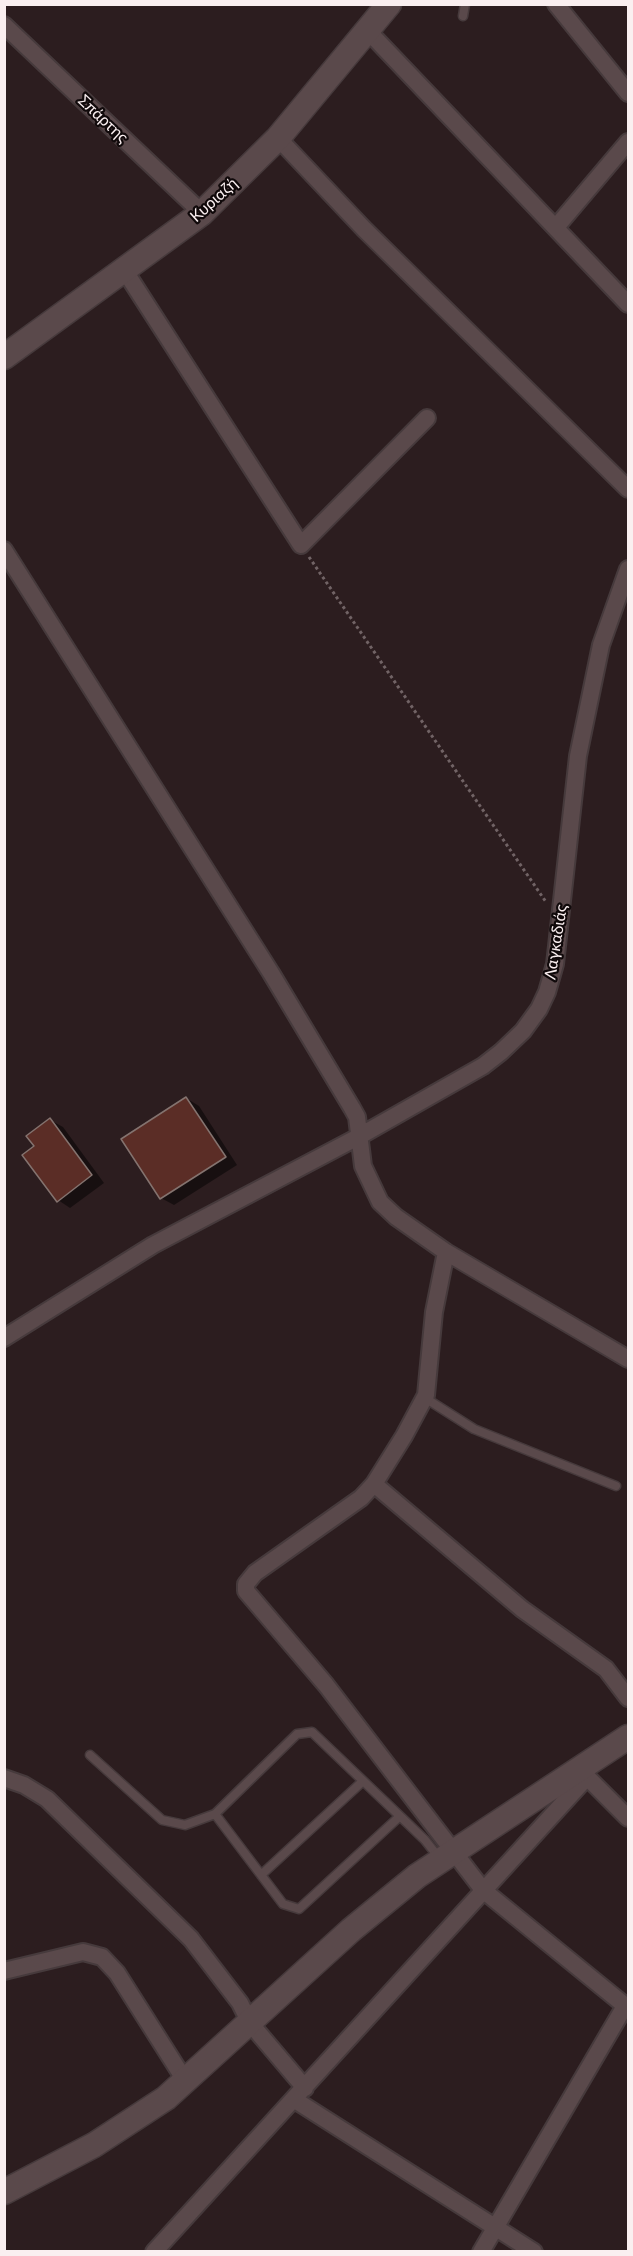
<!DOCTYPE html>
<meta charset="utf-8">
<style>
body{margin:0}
#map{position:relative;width:633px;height:2256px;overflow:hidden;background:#2c1d1f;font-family:Lato,sans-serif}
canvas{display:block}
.frame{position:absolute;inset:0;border:6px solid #faeff0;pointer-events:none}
</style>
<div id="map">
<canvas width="633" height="2256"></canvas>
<div class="frame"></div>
</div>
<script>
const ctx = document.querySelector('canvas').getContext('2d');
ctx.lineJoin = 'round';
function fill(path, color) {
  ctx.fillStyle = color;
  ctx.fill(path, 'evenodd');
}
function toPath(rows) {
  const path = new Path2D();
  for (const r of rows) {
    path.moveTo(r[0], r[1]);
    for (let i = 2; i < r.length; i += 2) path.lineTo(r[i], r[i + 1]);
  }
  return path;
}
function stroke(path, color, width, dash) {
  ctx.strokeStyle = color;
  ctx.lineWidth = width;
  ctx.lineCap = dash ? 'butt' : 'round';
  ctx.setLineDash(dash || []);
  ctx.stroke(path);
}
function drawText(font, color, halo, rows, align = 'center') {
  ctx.font = font + ' Lato,sans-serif';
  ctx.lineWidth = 4.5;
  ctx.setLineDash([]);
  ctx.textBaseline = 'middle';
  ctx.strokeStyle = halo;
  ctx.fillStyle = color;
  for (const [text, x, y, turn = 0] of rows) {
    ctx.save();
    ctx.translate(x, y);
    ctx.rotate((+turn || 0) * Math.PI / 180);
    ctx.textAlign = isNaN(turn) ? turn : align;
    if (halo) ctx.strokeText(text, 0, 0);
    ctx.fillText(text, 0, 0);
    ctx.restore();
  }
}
fill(toPath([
 [186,1098,199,1106,237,1165,174,1205,161,1198],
 [50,1120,63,1127,104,1183,70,1208,58,1200,36,1147]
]), '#0007');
const building = toPath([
 [186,1097,226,1157,160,1199,121,1139,186,1097],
 [50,1118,92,1175,57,1202,22,1155,34,1146,26,1136,50,1118]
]);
fill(building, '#5b2d26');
stroke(building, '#84736f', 1.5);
const lane = toPath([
 [463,16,465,4],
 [425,1398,474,1429,616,1486],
 [90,1755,162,1820,185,1825,215,1814,297,1734,312,1732,425,1840,440,1859],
 [215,1814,283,1904,299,1909,399,1817],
 [261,1875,363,1781]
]);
const street = toPath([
 [556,4,628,93],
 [4,25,202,213],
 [368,31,628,304],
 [278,138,364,229,628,489],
 [557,226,628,142],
 [125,271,301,545,427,418],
 [4,550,271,973,352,1108,357,1117,363,1166,380,1202,396,1217,446,1252,628,1359],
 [446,1252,434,1312,426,1395,404,1436,374,1484,361,1498,255,1573,246,1584,246,1591,326,1685,483,1890,628,2008],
 [4,1338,153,1245,358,1137,483,1066,501,1052,523,1031,539,1009,547,992,555,964,578,756,601,645,628,569],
 [374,1484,522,1609,606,1669,628,1698],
 [587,1777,628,1818],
 [4,1778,24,1785,47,1799,191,1939,240,2003,250,2023,305,2088],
 [4,1971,83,1952,102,1957,117,1973,186,2082],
 [295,2100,534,2252],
 [154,2252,587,1777,580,1769],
 [481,2252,625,2006]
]);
const secondary = toPath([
 [4,357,202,213,278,138,389,4],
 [4,2192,94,2145,166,2098,351,1930,417,1876,628,1737]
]);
stroke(lane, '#463a3c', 11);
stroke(street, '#463a3c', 20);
stroke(secondary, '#463a3c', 27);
stroke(toPath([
 [309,557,546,902]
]), '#716365', 3, [3, 3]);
stroke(lane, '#5a494b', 8);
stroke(street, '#5a494b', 16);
stroke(secondary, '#5a494b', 24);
drawText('16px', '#faeff0', '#10090a', [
 ["Σπάρτης",103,119,43],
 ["Κυριαζή",214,200,-42],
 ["Λαγκαδιάς",556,942,-81]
]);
</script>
